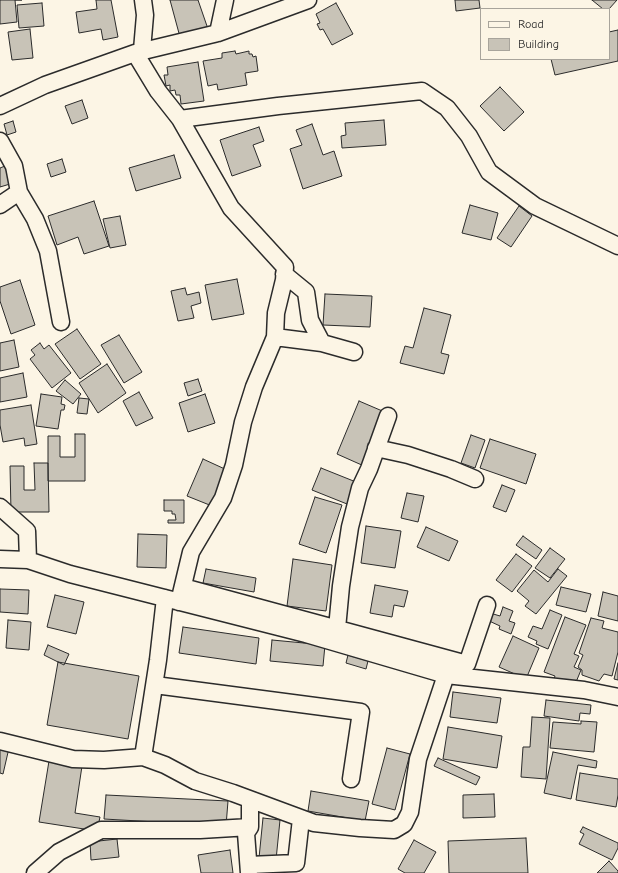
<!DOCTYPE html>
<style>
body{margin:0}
#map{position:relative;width:618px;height:873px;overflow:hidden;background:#fcf5e5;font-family:"Comic Neue",sans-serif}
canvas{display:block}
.legend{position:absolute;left:480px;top:8px;width:130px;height:52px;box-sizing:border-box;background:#fcf5e5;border:1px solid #a8a49b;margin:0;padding:5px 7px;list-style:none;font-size:12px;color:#2b2b2b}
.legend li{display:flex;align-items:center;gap:8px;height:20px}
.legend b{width:20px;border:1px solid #a8a49b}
</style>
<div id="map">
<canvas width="618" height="873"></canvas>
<ul class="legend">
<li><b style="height:5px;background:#fcf5e5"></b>Road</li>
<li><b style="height:11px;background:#c8c3b7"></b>Building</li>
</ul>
</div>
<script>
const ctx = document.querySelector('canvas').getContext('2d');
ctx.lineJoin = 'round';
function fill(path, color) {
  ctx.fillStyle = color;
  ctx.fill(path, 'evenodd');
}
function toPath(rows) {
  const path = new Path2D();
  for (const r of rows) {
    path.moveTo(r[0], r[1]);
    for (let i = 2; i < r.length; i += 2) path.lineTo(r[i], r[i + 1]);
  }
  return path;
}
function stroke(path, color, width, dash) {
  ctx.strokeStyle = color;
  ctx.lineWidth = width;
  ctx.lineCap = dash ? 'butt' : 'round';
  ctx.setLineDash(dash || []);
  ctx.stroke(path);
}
const building = toPath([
 [0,0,22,0,15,0,17,22,0,24,0,0],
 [96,0,111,0,118,37,103,40,101,29,79,33,76,12,97,9,96,0],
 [170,0,198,0,208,29,180,37,170,0],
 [455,0,479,0,480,8,456,11,455,0],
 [592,0,617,0,609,9,603,9,592,0],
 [42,3,44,26,19,28,17,5,42,3],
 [336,3,353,34,332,45,323,29,320,30,317,24,320,23,316,14,336,3],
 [30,29,33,58,12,60,8,32,30,29],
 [618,30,618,61,555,75,551,59,609,59,609,32,618,30],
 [235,51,236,54,249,51,249,54,252,54,253,57,256,56,258,71,245,73,247,85,218,90,217,84,208,86,203,61,222,58,222,53,235,51],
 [198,62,204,101,181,104,180,95,176,95,175,90,170,91,170,85,166,86,164,75,168,75,167,67,198,62],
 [500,87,524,112,504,131,480,106,500,87],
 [82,100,88,118,72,124,65,106,82,100],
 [384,120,386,145,342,148,341,136,346,135,345,123,384,120],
 [13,121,16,132,7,135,4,124,13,121],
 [312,124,323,155,334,151,342,176,303,189,290,149,302,145,296,130,312,124],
 [259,127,264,141,253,145,261,166,232,176,220,140,259,127],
 [174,155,181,178,136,191,129,168,174,155],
 [62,159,66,172,51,177,47,164,62,159],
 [5,166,10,184,0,187,0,168,5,166],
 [94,201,109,246,84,254,78,237,57,245,48,216,94,201],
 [470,205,498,213,491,240,462,233,470,205],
 [519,206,532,216,511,247,497,238,519,206],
 [120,216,126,245,110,248,103,219,120,216],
 [237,279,244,314,212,320,205,285,237,279],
 [20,280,35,325,11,334,0,301,0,287,20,280],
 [185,288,187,295,199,292,201,303,191,306,194,318,178,321,171,291,185,288],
 [325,294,372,296,370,327,323,325,325,294],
 [424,308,451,315,441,353,449,355,444,374,400,363,405,346,413,348,424,308],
 [77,329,101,364,80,379,55,344,77,329],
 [119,335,142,372,124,383,101,345,119,335],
 [14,340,19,367,0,371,0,343,14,340],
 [40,343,44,349,49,345,71,373,52,388,30,359,35,355,31,350,40,343],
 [107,364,126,393,98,413,79,383,107,364],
 [23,373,27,397,0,402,0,378,23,373],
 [198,379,202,391,188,396,184,383,198,379],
 [65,380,81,394,73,404,56,391,65,380],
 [139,392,153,418,136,426,123,401,139,392],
 [41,394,62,397,61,404,65,405,64,410,61,410,58,429,36,426,41,394],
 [205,394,215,423,188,432,179,403,205,394],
 [79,398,89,399,87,414,77,413,79,398],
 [359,401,387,413,364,466,337,454,359,401],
 [31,405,37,444,25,446,24,438,3,442,0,425,0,410,31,405],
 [75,434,85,434,85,481,48,481,48,436,60,436,60,457,75,457,75,434],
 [471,435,485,440,475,468,461,463,471,435],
 [490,439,536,454,526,484,480,468,490,439],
 [203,459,227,470,212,506,187,496,203,459],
 [34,463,48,463,49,512,11,512,10,466,24,466,24,490,35,490,34,463],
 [321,468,356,482,347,504,312,490,321,468],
 [502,485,515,490,506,512,493,507,502,485],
 [407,493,424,496,418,522,401,518,407,493],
 [315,497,342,505,326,553,299,544,315,497],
 [164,500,184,500,184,523,168,523,168,520,176,520,175,514,172,514,172,511,164,511,164,500],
 [366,526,401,531,395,568,361,563,366,526],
 [426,527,458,541,449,561,417,547,426,527],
 [138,534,167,535,166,568,137,567,138,534],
 [523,536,542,550,536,559,516,545,523,536],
 [550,548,565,559,550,578,535,568,550,548],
 [516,554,532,566,512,592,496,580,516,554],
 [293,559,332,565,326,611,287,606,293,559],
 [206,569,256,578,254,592,203,583,206,569],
 [558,569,567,576,536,614,525,606,529,601,517,591,534,570,548,582,558,569],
 [375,585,408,591,404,607,394,605,392,617,370,613,375,585],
 [561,587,591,594,586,612,556,605,561,587],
 [0,589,29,590,28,614,0,612,0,589],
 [603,592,618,596,618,621,598,616,603,592],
 [55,595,84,602,76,634,47,627,55,595],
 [503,607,513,611,509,621,515,623,511,634,499,629,500,626,487,620,490,613,500,616,503,607],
 [550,610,562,615,548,649,536,644,537,641,528,637,533,626,542,629,550,610],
 [565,617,586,625,574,654,579,656,574,667,581,670,574,687,554,679,555,676,544,672,565,617],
 [591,618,604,621,602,628,618,632,618,652,612,676,604,674,599,681,582,675,582,670,578,667,583,655,579,653,591,618],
 [8,620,31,622,29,650,6,648,8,620],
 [183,627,259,638,256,664,179,653,183,627],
 [513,636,539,648,526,679,499,667,513,636],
 [272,640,325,645,323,666,270,661,272,640],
 [48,645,69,654,64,665,44,655,48,645],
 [348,655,368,661,366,669,346,663,348,655],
 [58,662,139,676,128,739,47,725,58,662],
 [618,663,618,680,614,679,618,663],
 [453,692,501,698,497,723,450,717,453,692],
 [546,700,591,705,590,714,580,713,579,721,544,716,546,700],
 [532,717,550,718,546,779,521,777,523,747,530,747,532,717],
 [581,721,597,722,594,752,550,748,553,722,581,724,581,721],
 [448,727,502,736,497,768,443,759,448,727],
 [0,746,9,748,3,774,0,773,0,746],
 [387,748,410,754,395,810,372,804,387,748],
 [553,752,597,761,596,768,578,765,571,799,544,793,553,752],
 [438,758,480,777,476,785,434,766,438,758],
 [49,761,82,766,75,813,100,817,97,831,39,822,49,761],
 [580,773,618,779,618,795,616,807,576,800,580,773],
 [311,791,369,801,365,821,308,811,311,791],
 [494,794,495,817,463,818,463,795,494,794],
 [106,795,228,801,226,826,104,819,106,795],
 [263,818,280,820,276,860,259,858,263,818],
 [583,827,618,843,618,848,612,860,579,844,584,834,580,832,583,827],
 [526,838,528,873,449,873,448,841,526,838],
 [117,839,119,857,91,860,90,842,117,839],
 [414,840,436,852,424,873,405,873,398,869,414,840],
 [230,850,233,873,201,873,198,855,230,850],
 [609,861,618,871,618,873,597,873,609,861]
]);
fill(building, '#c8c3b7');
stroke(building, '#2b2b2b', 1);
const minor = toPath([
 [218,33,225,0],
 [142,50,145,15,143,0],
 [135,53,158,91,180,119,231,208,285,267,284,280,276,313,275,337,254,387,243,422,234,465,223,498,191,552,179,602],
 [0,106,45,85,135,53,218,33,308,0],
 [180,119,278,106,422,91,447,108,469,136,489,172,535,206,618,246],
 [0,141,14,166,19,192,35,219,48,251,61,322],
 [0,205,19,192],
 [284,274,306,292,310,320,322,343],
 [275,337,322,343,354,352],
 [376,448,408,455,451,469,475,479],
 [0,507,27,531,28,560],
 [0,559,28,560,70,574,306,634,446,675,584,690,618,697],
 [183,587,467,664,487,605],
 [336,639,341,586,350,527,360,488,369,469,388,416],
 [155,685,361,712,351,779],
 [0,741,73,759,104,760,143,757,165,765,195,781,233,793,314,823,360,828,394,830,404,824,410,812,418,759,446,675],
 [143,757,158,660,165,598],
 [249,865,296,863,301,819],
 [35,873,59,852,101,830,200,830,250,827],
 [249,873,246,833,250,827,250,801]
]);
stroke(minor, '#2b2b2b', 19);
stroke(minor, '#fcf5e5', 16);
</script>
